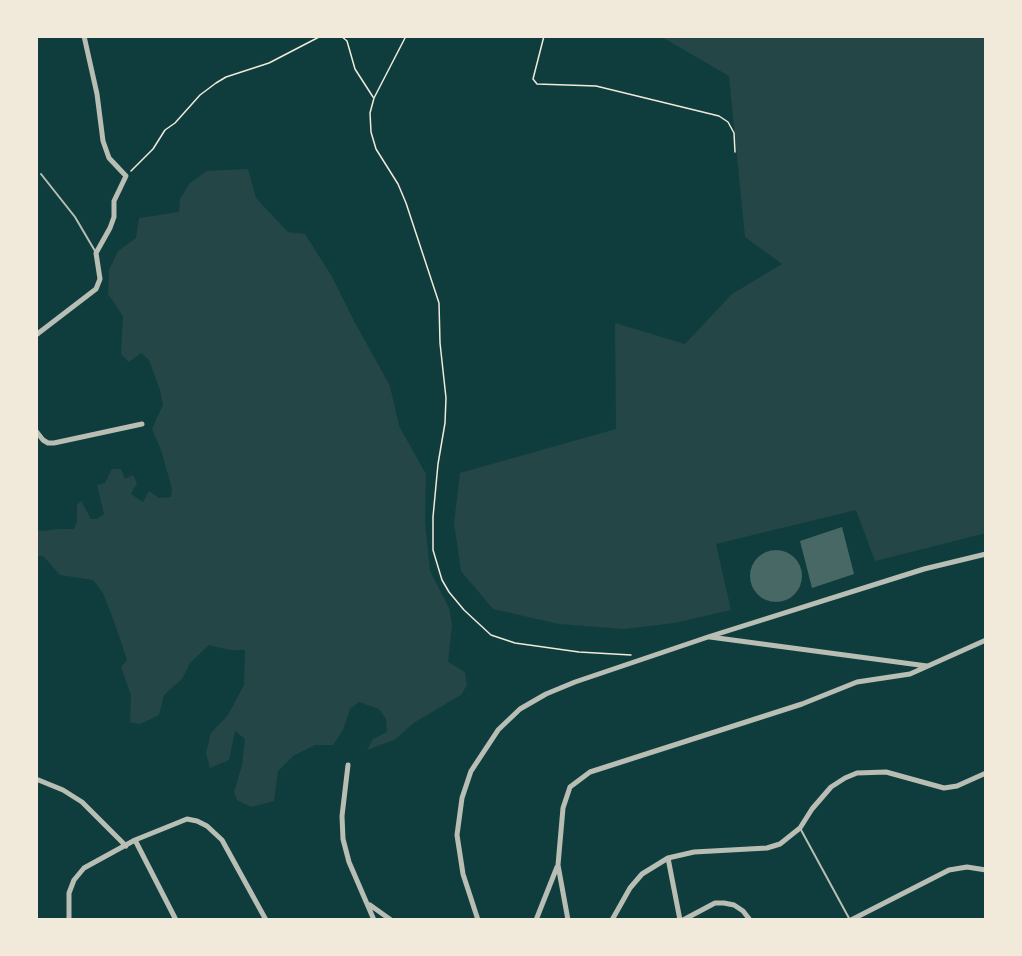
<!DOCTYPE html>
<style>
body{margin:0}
#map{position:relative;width:1022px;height:956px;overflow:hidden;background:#0f3d3e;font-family:Karla,sans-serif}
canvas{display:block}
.frame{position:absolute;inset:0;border:38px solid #f1e9da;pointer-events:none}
</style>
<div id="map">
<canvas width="1022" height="956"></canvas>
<div class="frame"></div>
</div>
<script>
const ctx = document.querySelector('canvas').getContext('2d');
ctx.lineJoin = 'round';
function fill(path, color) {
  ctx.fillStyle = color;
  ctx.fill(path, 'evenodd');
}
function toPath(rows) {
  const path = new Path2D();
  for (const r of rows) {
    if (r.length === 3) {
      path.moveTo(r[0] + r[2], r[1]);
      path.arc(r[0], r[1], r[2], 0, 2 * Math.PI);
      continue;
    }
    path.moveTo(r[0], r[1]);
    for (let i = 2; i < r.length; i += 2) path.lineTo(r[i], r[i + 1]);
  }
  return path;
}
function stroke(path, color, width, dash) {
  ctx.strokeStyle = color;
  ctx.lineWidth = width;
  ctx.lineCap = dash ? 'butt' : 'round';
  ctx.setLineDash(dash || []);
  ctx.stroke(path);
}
fill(toPath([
 [660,36,986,36,986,533,875,561,856,510,716,544,731,610,674,623,624,629,559,624,493,609,461,571,454,523,460,473,616,429,615,323,685,344,732,294,782,264,745,237,729,76],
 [248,169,256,198,269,212,288,232,305,234,331,275,354,321,390,386,399,426,426,474,425,522,430,571,449,608,452,625,448,662,465,672,467,685,461,695,415,722,394,740,367,750,373,739,387,732,386,719,379,709,359,702,350,709,343,730,333,745,315,745,293,756,278,771,274,801,251,807,237,800,234,792,242,765,245,739,235,731,229,760,210,768,206,753,211,733,228,715,244,685,245,650,229,650,209,645,190,663,182,679,164,695,159,715,140,724,130,722,131,695,121,667,127,660,116,627,103,593,93,580,60,575,43,556,36,556,36,530,45,531,59,529,74,529,77,521,77,505,81,501,91,519,97,519,104,514,97,485,105,483,112,469,121,469,125,479,133,475,137,483,131,494,143,502,149,491,159,498,171,497,172,489,161,450,152,429,163,405,160,390,149,360,141,353,129,362,121,354,123,316,108,294,109,270,118,251,136,238,139,218,179,212,180,199,190,183,207,171]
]), '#244646');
fill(toPath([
 [842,527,854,574,812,588,800,541],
 [776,576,26]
]), '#486865');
stroke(toPath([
 [341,36,347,41,355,69,373,97],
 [406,36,374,98,370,113,371,132,376,149,398,184,406,203,439,303,440,343,446,398,445,423,438,464,433,517,433,550,442,580,449,592,464,610,491,635,515,643,579,652,631,655],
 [544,36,533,79,537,84,596,86,719,116,728,122,734,133,735,152],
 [131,171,153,149,165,130,175,123,200,95,216,83,226,77,269,63,321,36]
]), '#f1e9da', 1.5);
stroke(toPath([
 [41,174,75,217,95,251],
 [800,828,850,920]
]), '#b8beb3', 2);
stroke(toPath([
 [36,335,96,289,100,279,96,253,110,228,114,217,114,201,126,176,109,158,103,141,97,94,84,36],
 [36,431,43,440,48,443,54,443,142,424],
 [710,637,927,666],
 [348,765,342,816,343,839,349,862,374,920],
 [36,779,63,790,82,802,126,846],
 [135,840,176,920],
 [668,858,680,920],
 [370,905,391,920],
 [69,920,69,893,74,880,84,868,135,840,187,819,197,821,207,826,222,840,266,920],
 [478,920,463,874,457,835,462,798,471,771,498,730,520,709,546,694,575,682,708,637,924,569,986,554],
 [536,920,557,867],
 [568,920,558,865,563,808,570,787,590,772,802,704,857,682,910,674,986,640],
 [612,920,630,888,642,874,668,858,694,852,767,848,780,844,800,828,812,809,831,787,845,778,857,773,886,772,944,788,957,786,986,773],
 [683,920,715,903,724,903,734,905,743,911,750,920],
 [851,920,949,870,967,867,986,870]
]), '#b8beb3', 5);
</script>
